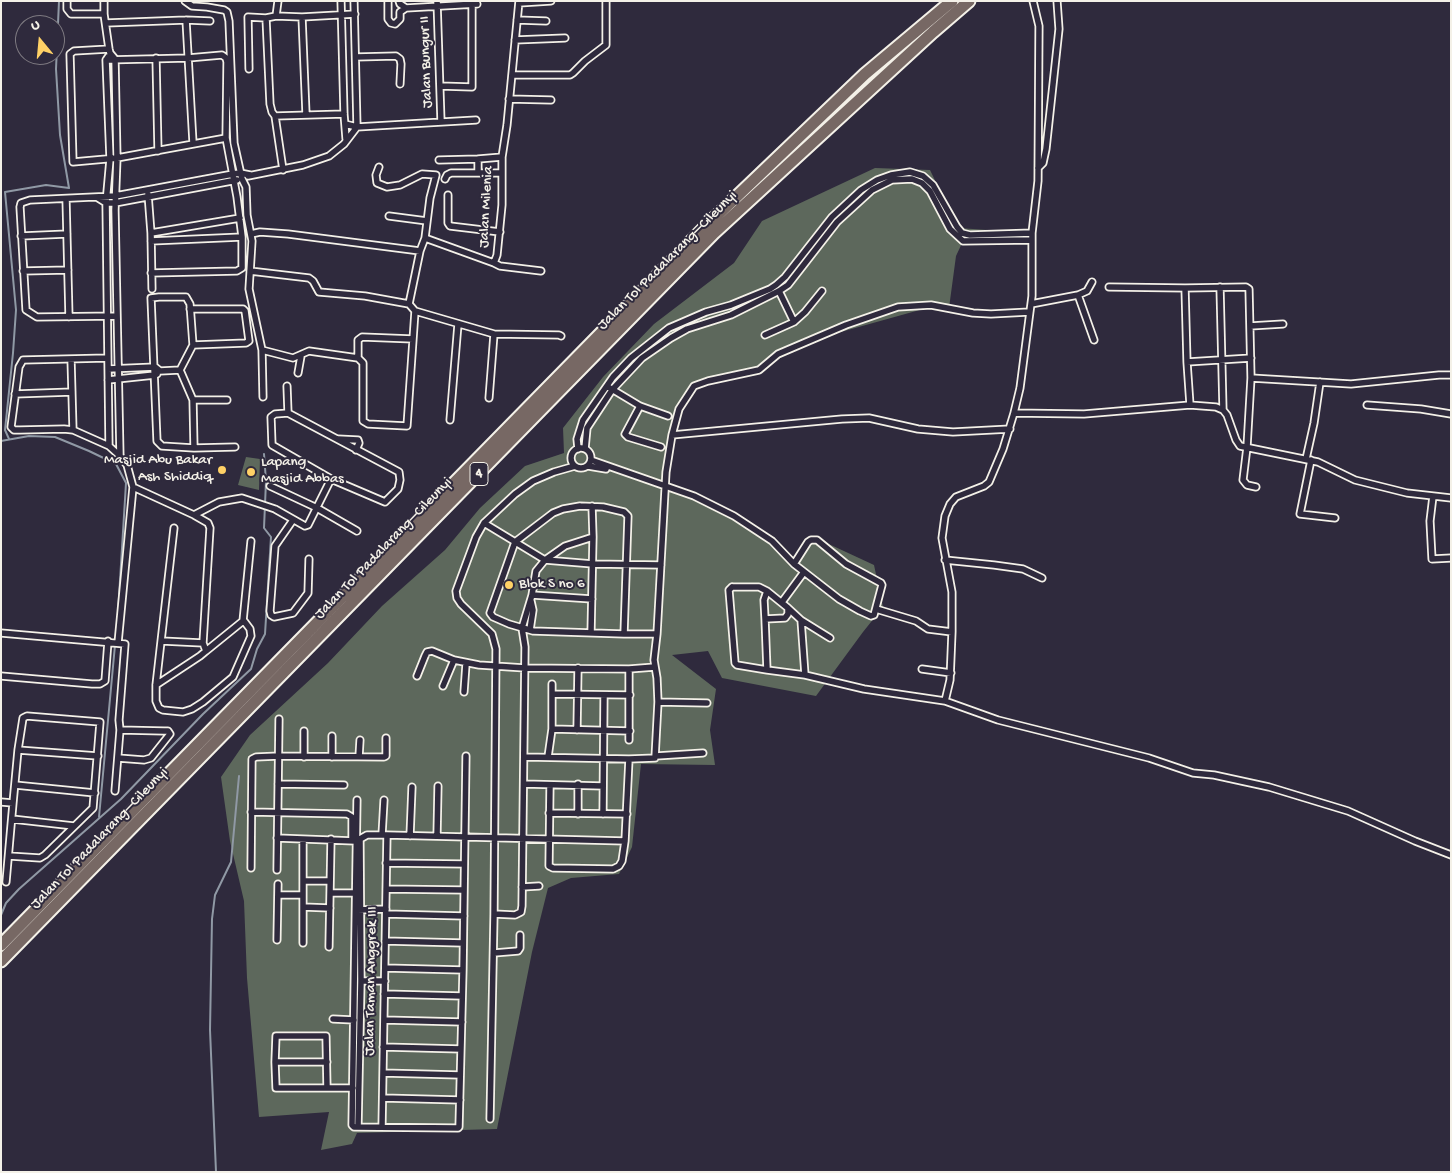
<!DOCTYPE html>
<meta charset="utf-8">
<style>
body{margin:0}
#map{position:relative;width:1452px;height:1173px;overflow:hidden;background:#2f2a3d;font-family:"Gochi Hand",sans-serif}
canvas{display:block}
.frame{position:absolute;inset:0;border:2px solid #f4f1e8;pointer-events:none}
.north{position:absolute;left:15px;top:15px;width:50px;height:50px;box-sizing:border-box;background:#2f2a3d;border:1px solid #7e7a81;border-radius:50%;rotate:343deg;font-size:14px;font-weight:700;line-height:20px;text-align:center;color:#f4f1e8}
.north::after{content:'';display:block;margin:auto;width:18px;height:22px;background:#ffd166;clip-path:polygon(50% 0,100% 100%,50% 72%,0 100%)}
</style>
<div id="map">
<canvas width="1452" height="1173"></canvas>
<div class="frame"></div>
<div class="north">U</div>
</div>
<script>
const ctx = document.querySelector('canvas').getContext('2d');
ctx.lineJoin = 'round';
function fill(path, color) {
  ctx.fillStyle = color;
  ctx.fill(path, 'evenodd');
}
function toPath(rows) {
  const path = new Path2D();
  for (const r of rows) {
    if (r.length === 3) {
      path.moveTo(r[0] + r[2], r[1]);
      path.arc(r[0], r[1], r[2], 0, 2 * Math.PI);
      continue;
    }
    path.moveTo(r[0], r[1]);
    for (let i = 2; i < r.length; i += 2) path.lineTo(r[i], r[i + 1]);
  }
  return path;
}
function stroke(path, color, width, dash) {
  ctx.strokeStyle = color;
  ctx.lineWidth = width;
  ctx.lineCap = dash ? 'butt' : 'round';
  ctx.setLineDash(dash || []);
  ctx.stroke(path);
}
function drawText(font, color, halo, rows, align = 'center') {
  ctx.font = font + ' "Gochi Hand",sans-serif';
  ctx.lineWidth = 4;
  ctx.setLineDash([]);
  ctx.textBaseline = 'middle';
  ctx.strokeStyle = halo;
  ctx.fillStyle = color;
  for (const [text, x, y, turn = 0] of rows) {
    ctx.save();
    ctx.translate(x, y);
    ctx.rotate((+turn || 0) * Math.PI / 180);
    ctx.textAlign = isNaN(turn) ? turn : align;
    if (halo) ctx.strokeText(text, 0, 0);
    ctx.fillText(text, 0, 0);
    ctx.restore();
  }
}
fill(toPath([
 [875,168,930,170,958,228,1032,233,1032,240,963,241,956,256,949,308,934,306,812,340,759,370,700,382,677,416,666,472,672,487,742,518,793,561,799,553,818,539,874,565,883,607,863,632,816,696,722,678,708,651,672,655,716,689,710,730,715,765,641,764,632,847,619,874,571,878,548,888,532,952,497,1129,357,1133,352,1144,321,1150,329,1112,259,1117,247,978,244,901,230,841,221,777,250,735,328,663,382,606,445,550,480,508,525,466,564,453,563,428,603,377,654,324,734,263,762,221],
 [246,457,260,459,259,490,238,485]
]), '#5d685c');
stroke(toPath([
 [9,439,5,430,13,353,16,310,5,192,46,185,69,188,60,135,56,69,59,1],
 [1,441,29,436,55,437,89,451,116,464,126,483,118,613],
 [99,817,115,645],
 [1,915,6,903,19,889,121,799,203,714,251,669,257,649,265,634,271,537,264,528,266,481,264,454],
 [216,1172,210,1030,212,919,215,895,231,862,239,776]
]), '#9099a5', 2);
const minor = toPath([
 [67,1,67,9,71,14,104,14],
 [104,1,104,14,109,49,110,53,115,59,117,158,115,210,120,456],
 [185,1,192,6,207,7,224,10,227,12,229,21,234,143,242,179,246,187,247,215,252,241,249,289,262,350,263,397],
 [278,1,276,16,266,18,270,104,272,112,275,116,344,114],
 [341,1,344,114,346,139],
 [388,1,388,19,391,23,395,24,400,19,400,12,406,8,477,4],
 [399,1,400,4,406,8],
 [437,1,441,122],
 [519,1,507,125,502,157,502,205,497,255,494,263,425,238,420,251,409,304,415,311,494,334,559,335,561,336],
 [1033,1,1039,26,1038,181,1032,233,1032,296,1020,388,1014,413,1084,414,1190,405,1216,407,1223,410,1227,415,1236,440,1240,446,1318,462,1355,480,1407,493,1451,498],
 [519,3,551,1],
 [276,16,302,17,355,14],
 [302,17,306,114],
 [186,20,193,143],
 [517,20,546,21],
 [106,23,186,20,210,21],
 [515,40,565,38],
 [109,49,74,51,70,54,73,162,117,158,226,138],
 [108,57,106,60,110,159,106,203,109,446],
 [356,57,396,56,400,59,401,64,400,84],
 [156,58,158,151],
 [106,60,188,58,222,55,226,58,227,62,226,138,237,197,242,237,242,268,237,271,151,273],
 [249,69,248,17,266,18],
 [512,75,570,75,573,73,585,61,606,45,606,1],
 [440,86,472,87,472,4],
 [509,99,551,100],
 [275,116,283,170],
 [345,124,357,127,476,120],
 [478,159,502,157],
 [439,160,478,159,478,173],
 [379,167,376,175,377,183,387,187,400,185,422,174,436,175,430,198,425,238],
 [1038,168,1043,163,1046,149,1059,29,1057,1],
 [248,176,303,165,329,156,344,144,357,127,354,1],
 [445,179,447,175,451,173,501,173],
 [148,194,151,233,152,289],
 [448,195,448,223,450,226,500,232],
 [98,198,106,203,115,203,237,180],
 [66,199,69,317],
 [389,216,427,221],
 [151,233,240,218],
 [251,234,260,232,288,234,420,251],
 [21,236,67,234],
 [151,241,242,237],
 [494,263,500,266,541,271],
 [23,271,68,270],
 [250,271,309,278,313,281,319,292,365,296,409,304],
 [1109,287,1185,288,1246,287,1249,289,1251,378],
 [1220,287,1223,410],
 [1185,288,1187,362],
 [779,291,794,322,805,312,822,291],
 [1078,295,1094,340],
 [1031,304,1078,295,1087,291,1092,282],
 [116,316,37,317,26,310,20,207,21,203,30,200,115,196,233,174,240,173,250,175],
 [1250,326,1283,324],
 [765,335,794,322],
 [262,350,293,358,309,351,358,358,363,363,363,421,368,424,407,426,415,311],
 [107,358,23,360,19,367,11,427,14,430,20,430,64,429,73,430,109,446,120,456,127,465,133,487,118,643],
 [358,358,358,340,362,337,413,339],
 [71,359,73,430],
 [108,369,155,367,160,371,180,370],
 [180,370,193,400,194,448,162,446,157,441,151,298,159,297,186,297,190,304,193,345],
 [180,370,193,345,246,343,249,341,245,311,243,309,190,309],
 [298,373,301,356],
 [108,380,155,375,157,374],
 [610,388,640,406,668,416],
 [15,394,72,392],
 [489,398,494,334],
 [193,400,227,400],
 [1190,405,1187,362,1251,358],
 [1367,405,1421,409,1451,414],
 [640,406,625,434,628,437,661,447],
 [288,413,275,414,271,417,272,445,331,479],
 [450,420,458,324],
 [672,435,842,419,869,418,918,429,953,432,1010,429],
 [338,439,358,440,359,443,356,450],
 [194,448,235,447],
 [581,458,10],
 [578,449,577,439,583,420,613,377,631,358,669,328,706,312,731,305,770,289,776,285,785,277,832,217,861,190,877,180,891,175,910,172,923,176,933,185,957,227,962,233,970,235,1032,233],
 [585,449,587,428,612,390,642,358,671,338,687,329,731,315,779,291,788,285,837,222,872,190,892,180,912,179,922,183,930,191,950,229,963,241,1032,240],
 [1306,459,1314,423,1320,382],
 [591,460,694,496,734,516,772,541,794,564,839,599,860,611,871,616,874,615,882,585,881,583,846,564,817,540,811,540,808,542,794,564],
 [1311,460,1300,514,1335,518],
 [588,466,606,469],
 [270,486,317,508,357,531],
 [133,487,194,515,208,523,210,528,203,643,206,651,200,656,156,685],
 [1256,487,1247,485,1243,480,1247,447,1251,378,1351,384,1439,375,1451,375],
 [1433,496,1430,521,1432,559,1451,558],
 [580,506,603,507,624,512,628,516,624,634,533,631,509,624,493,617,490,613,515,542,553,513,563,509,580,506],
 [194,515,219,502,242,498,275,509,305,526,308,525,331,479,385,502,398,489,400,480,399,472,288,413,287,386],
 [293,520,275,546,270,611,271,615,274,617,293,613,308,593,309,559],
 [484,523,545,560,593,564,661,565],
 [174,528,156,685,156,701,159,708,163,710,183,712,192,709,203,702,233,677,251,636,250,629,244,621],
 [945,560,994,565,1023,569,1042,578],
 [732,587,759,587,767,591,788,608,788,614,785,618,765,619,767,670,737,665,735,663,729,590,732,587],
 [592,599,532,595,536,571,545,560,565,546,593,537],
 [782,602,804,572],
 [788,608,801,620,830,638],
 [876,609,916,621,928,629,952,632],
 [765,619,764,600,767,591],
 [530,630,533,610,531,601],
 [1,633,125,644,119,720,120,730,164,731,168,731,170,734,151,758,144,760,118,758],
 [591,633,593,537,592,506],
 [624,634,657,634],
 [162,641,203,643],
 [206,651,243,621,251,541],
 [922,669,951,673],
 [767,670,805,675,801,620],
 [805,675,864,689,945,701,998,720,1149,758,1193,773,1214,775,1269,787,1348,811,1415,841,1451,855],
 [1,676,92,684,100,684,105,681,108,641],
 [417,676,425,656,427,652,432,651,454,660,479,665,525,668,629,669,655,667],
 [443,686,454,660],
 [464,692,466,664],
 [552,694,630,695],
 [945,701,950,680,952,632,952,592,942,538,945,516,950,504,956,497,984,486,989,482,1003,449,1014,413],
 [658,702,707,703],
 [552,729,630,731],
 [577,730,578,668],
 [629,740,629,669],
 [18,750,98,756],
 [656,756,703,753],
 [304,757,304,731],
 [332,757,332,736],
 [359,757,360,740],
 [525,757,629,759,655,758,658,702,657,678,654,660,657,634,666,472,672,435,679,409,694,386,708,381,759,370,778,354,785,351,846,325,898,307,931,305,973,313,991,314,1029,312],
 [548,757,552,729,552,684],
 [278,784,344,785],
 [524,784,603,786],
 [15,785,95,793],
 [550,785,549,866,553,868,613,869,619,866,622,861,625,841,629,759],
 [115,791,120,730],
 [357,800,352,1125,354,1127,458,1128,459,1127,463,970,466,756],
 [1,802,13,803,18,750,23,718,27,716,100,722,93,808,45,855,40,858,9,856],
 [251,812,347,814,352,817,352,841],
 [549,813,627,814],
 [578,814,578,784],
 [603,814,604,695],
 [12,819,74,826],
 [382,835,384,800],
 [410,836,412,787],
 [437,836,438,786],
 [277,838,355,841],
 [386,863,464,864],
 [251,868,252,759,256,757,279,756,384,757,386,756,386,738],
 [277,870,279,719],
 [303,881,330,881],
 [6,882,13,803],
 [522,887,539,886],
 [386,889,463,890],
 [330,893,358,893],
 [278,895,303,895],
 [303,907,330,908],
 [358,910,386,909],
 [386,914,464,916],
 [494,914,515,915,521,912,522,906,525,647,522,628,532,595],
 [277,940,278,884],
 [385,941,463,943],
 [303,943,303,839],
 [329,947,331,839],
 [494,953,518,951,520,948,520,935],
 [385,968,463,970],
 [361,981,385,981],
 [384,994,462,996],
 [333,1019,354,1020],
 [384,1020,462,1022],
 [383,1047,461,1049],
 [275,1062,327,1062],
 [383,1073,460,1075],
 [327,1088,326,1036,276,1036,275,1062,276,1088,353,1088],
 [383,1098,460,1100],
 [490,1119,494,914,496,649,492,634,461,604,457,598,456,591,476,537,484,523,515,494,533,481,554,472,575,466],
 [358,1127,361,981,360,839,367,835,387,835,625,841],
 [382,1127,387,835]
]);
const motorway = toPath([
 [1,945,709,223,865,74,952,1],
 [1,961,714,233,933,32,969,1]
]);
stroke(minor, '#f4f1e8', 9);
stroke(motorway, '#f4f1e8', 15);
stroke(minor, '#2f2a3d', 5.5);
stroke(motorway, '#776864', 11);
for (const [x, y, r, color] of [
 [222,470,5,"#ffd166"],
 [251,472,5,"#ffd166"],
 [509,585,5,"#ffd166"]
]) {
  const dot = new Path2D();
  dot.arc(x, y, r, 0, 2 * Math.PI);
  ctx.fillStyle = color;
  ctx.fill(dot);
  stroke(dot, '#2f2a3d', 2);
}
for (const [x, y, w] of [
 [479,474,18]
]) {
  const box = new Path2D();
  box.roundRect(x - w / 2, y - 11.5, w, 23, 4);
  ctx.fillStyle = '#2f2a3d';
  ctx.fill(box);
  stroke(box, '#f4f1e8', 1);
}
drawText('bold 14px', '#f4f1e8', null, [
 ["4",479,474]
]);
drawText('15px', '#f4f1e8', '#2f2a3d', [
 ["Jalan Bungur II",427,62,-92],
 ["Jalan Milenia",487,207,-87],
 ["Jalan Tol Padalarang–Cileunyi",668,261,-45],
 ["Jalan Tol Padalarang–Cileunyi",384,549,-46],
 ["Jalan Tol Padalarang–Cileunyi",100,839,-46],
 ["Jalan Taman Anggrek III",372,981,-89]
]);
drawText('15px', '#f4f1e8', '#2f2a3d', [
 ["Masjid Abu Bakar",212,461,"right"],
 ["Ash Shiddiq",212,478,"right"],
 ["Lapang",261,463],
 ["Masjid Abbas",261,480],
 ["Blok S no 6",519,585]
], 'left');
</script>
